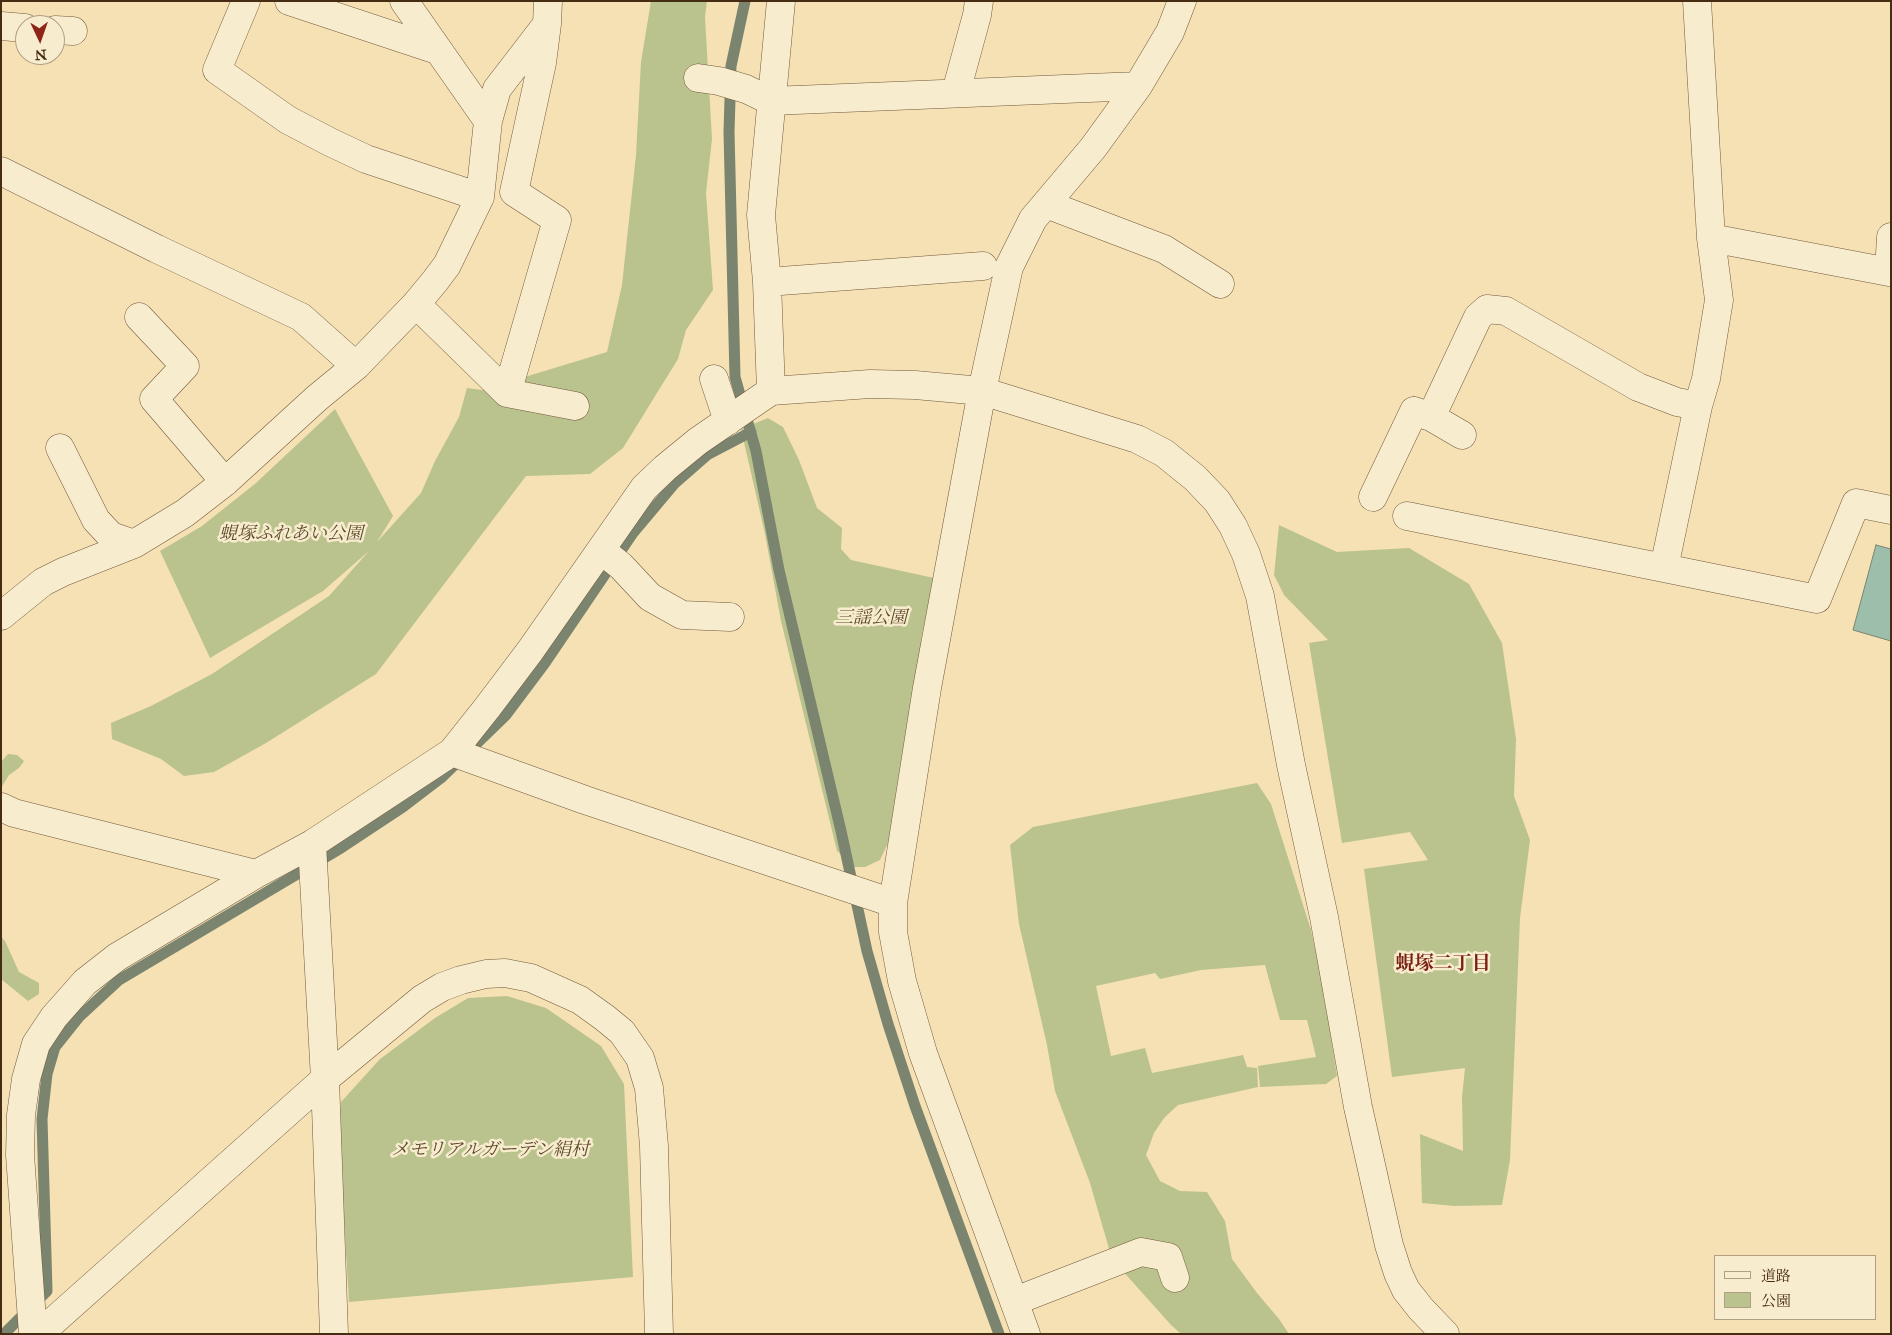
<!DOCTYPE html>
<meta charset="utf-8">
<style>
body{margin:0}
#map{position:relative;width:1892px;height:1335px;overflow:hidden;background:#f5e1b4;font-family:"IM FELL Great Primer","Noto Serif JP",serif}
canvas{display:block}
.frame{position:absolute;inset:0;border:2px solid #472c14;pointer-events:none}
.legend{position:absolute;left:1714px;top:1255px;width:162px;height:65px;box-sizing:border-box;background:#f8ecce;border:1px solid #b19f84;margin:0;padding:6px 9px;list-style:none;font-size:15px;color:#472c14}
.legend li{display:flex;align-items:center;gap:10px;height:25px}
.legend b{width:25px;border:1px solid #b19f84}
.north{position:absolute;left:15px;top:15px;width:50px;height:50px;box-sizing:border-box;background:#f8ecce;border:1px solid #b19f84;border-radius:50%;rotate:177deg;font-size:14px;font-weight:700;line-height:20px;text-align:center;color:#472c14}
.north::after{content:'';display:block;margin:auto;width:18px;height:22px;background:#8f2418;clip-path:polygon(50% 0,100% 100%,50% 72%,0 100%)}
</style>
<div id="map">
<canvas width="1892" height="1335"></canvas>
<div class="frame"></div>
<ul class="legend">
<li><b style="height:6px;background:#f8ecce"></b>道路</li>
<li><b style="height:14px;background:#bac38e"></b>公園</li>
</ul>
<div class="north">N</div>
</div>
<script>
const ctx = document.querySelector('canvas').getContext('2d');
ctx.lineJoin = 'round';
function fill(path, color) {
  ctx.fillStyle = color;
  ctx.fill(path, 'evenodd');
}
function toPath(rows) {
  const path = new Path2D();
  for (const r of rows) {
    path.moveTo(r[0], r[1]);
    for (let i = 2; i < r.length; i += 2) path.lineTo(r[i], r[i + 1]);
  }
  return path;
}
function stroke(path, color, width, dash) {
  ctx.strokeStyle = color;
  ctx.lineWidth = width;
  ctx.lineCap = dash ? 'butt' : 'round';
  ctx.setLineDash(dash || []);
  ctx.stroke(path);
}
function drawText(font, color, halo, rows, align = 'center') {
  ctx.font = font + ' "IM FELL Great Primer","Noto Serif JP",serif';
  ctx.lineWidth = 5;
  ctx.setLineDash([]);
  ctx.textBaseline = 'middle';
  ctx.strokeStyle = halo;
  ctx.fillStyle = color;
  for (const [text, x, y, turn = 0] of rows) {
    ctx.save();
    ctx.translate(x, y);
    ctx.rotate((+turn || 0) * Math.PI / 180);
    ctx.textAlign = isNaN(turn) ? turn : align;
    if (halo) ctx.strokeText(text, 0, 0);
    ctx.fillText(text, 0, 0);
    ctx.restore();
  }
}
fill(toPath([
 [651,1,707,1,705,17,712,139,706,193,713,290,686,330,678,359,623,448,590,474,526,476,376,674,266,743,214,772,184,776,161,759,112,739,111,723,151,706,212,674,329,596,369,551,323,591,210,658,160,551,202,526,256,483,335,409,393,516,377,542,421,493,435,461,459,417,467,388,482,390,607,352,622,285,636,155,641,62],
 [768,418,783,427,799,460,817,508,842,528,841,549,851,560,934,578,921,639,924,646,893,832,880,860,865,867,855,867,837,851,781,621,765,534,741,429],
 [1279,525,1337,552,1409,548,1469,584,1502,643,1516,739,1514,796,1530,840,1520,918,1510,1160,1502,1205,1454,1206,1422,1203,1420,1134,1463,1151,1462,1097,1465,1068,1392,1077,1364,869,1428,860,1410,832,1342,843,1309,643,1328,640,1284,595,1274,575],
 [8,754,17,755,24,761,19,768,9,775,1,788,1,762],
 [1257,783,1271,804,1311,930,1323,985,1337,1076,1326,1084,1260,1087,1258,1066,1316,1057,1307,1020,1280,1020,1265,965,1201,970,1160,979,1155,973,1096,986,1111,1056,1145,1048,1152,1073,1243,1055,1247,1067,1257,1068,1258,1087,1178,1105,1164,1118,1154,1133,1146,1155,1160,1181,1180,1191,1207,1192,1225,1221,1232,1259,1257,1293,1279,1319,1289,1334,1181,1334,1171,1325,1112,1259,1090,1183,1055,1091,1047,1045,1019,924,1010,845,1033,827],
 [1,936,6,943,19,972,39,983,39,994,28,1001,1,979],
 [507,996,546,1008,601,1046,624,1084,633,1277,349,1302,339,1137,341,1102,380,1059,435,1018,468,998]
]), '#bac38e');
const water = toPath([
 [1876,545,1891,549,1891,641,1853,630,1876,545]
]);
fill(water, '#9cbeaa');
stroke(water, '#7a846e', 1);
stroke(toPath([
 [745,1,731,66,729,132,735,377,756,451,779,570,841,831,867,951,888,1024,915,1106,999,1334],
 [4,1334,47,1291,42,1119,47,1074,55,1047,79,1017,119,980,341,848,403,807,441,778,506,715,545,663,633,533,675,483,707,455,751,432]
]), '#7a846e', 11);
const minor = toPath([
 [246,1,217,70,288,120,330,142,366,159,480,197],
 [289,1,437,50],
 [1697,1,1711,238,1889,272,1891,237],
 [1,26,25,28],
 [55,30,73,31],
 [698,78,719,81,746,89,771,101,1138,86],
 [956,92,977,15,979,1],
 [488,121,497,89,547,24,548,1],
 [1,171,157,249,301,317,356,366,317,398,225,482,185,513,134,544,63,572,43,582,1,616],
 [1046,204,1164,249,1220,284],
 [767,282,983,266],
 [416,304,507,393,557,220,514,192,542,63,547,24],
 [139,317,185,366,154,399,225,482],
 [356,366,416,304,435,281,447,265,480,197,488,121,404,1],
 [714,379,728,421],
 [771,391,767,282,761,215,781,1],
 [507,393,575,406],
 [1414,411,1431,417,1462,435],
 [1431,417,1478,317,1487,309,1506,311,1638,387,1677,402,1698,406,1706,379,1719,300,1711,238],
 [60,448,96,520,111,536,134,544],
 [1373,497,1414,411],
 [1407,516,1817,599,1856,503,1891,510],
 [601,550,621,566,650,597,682,615,730,617],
 [1664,568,1698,406],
 [452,752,585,800,893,903],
 [1,807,14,813,256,874],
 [312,844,325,1079],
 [325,1079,422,999,442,987,461,980,486,974,505,973,531,978,580,1000,605,1018,622,1032,640,1058,649,1088,654,1146,659,1334],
 [1015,1301,1141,1252,1168,1257,1175,1278],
 [33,1334,20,1155,21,1115,26,1079,36,1044,54,1017,85,982,117,957,256,874,312,844,452,752,487,708,530,651,644,488,665,468,698,441,771,391,870,384,915,385,982,391,1137,439,1164,453,1195,478,1217,501,1233,526,1246,554,1260,596,1291,765,1324,917,1358,1107,1389,1245,1398,1273,1406,1290,1421,1309,1445,1334],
 [39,1334,325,1079,334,1334],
 [1026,1334,923,1053,902,981,893,932,893,903,927,688,982,391,1009,267,1033,219,1093,148,1138,86,1170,32,1182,1]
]);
stroke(minor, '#72593c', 29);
stroke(minor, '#f8ecce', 28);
drawText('italic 18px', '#5e4a2c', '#f8ecce', [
 ["蜆塚ふれあい公園",291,535],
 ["三謡公園",871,619],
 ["メモリアルガーデン絹村",490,1151]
]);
drawText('bold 19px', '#7a1f14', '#f8ecce', [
 ["蜆塚二丁目",1443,964]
]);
</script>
